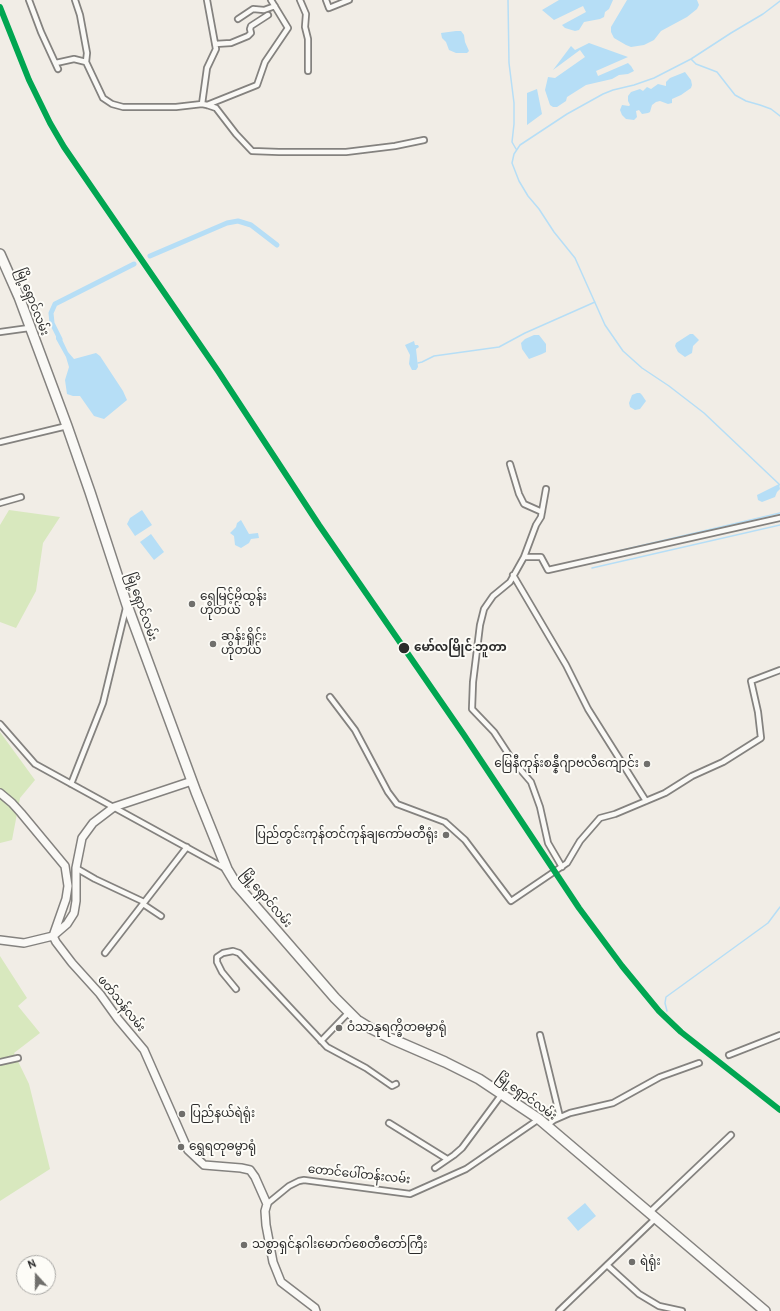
<!DOCTYPE html>
<meta charset="utf-8">
<style>
body{margin:0}
#map{position:relative;width:780px;height:1311px;overflow:hidden;background:#f1ede6;font-family:Pangolin,sans-serif}
canvas{display:block}
.north{position:absolute;left:16px;top:1255px;width:40px;height:40px;box-sizing:border-box;background:#fdfcf7;border:1px solid #a9a8a5;border-radius:50%;rotate:339deg;font-size:11px;font-weight:700;line-height:16px;text-align:center;color:#2b2b2b}
.north::after{content:'';display:block;margin:auto;width:14px;height:18px;background:#706f6c;clip-path:polygon(50% 0,100% 100%,50% 72%,0 100%)}
</style>
<div id="map">
<canvas width="780" height="1311"></canvas>
<div class="north">N</div>
</div>
<script>
const ctx = document.querySelector('canvas').getContext('2d');
ctx.lineJoin = 'round';
function fill(path, color) {
  ctx.fillStyle = color;
  ctx.fill(path, 'evenodd');
}
function toPath(rows) {
  const path = new Path2D();
  for (const r of rows) {
    path.moveTo(r[0], r[1]);
    for (let i = 2; i < r.length; i += 2) path.lineTo(r[i], r[i + 1]);
  }
  return path;
}
function stroke(path, color, width, dash) {
  ctx.strokeStyle = color;
  ctx.lineWidth = width;
  ctx.lineCap = dash ? 'butt' : 'round';
  ctx.setLineDash(dash || []);
  ctx.stroke(path);
}
function drawText(font, color, halo, rows, align = 'center') {
  ctx.font = font + ' Pangolin,"Noto Sans Myanmar",sans-serif';
  ctx.lineWidth = 4;
  ctx.setLineDash([]);
  ctx.textBaseline = 'middle';
  ctx.strokeStyle = halo;
  ctx.fillStyle = color;
  for (const [text, x, y, turn = 0] of rows) {
    ctx.save();
    ctx.translate(x, y);
    ctx.rotate((+turn || 0) * Math.PI / 180);
    ctx.textAlign = isNaN(turn) ? turn : align;
    if (halo) ctx.strokeText(text, 0, 0);
    ctx.fillText(text, 0, 0);
    ctx.restore();
  }
}
fill(toPath([
 [9,510,60,517,43,543,36,591,16,628,0,622,0,525],
 [0,732,35,780,20,798,12,840,0,843],
 [0,956,27,998,18,1006,40,1033,14,1053,29,1084,50,1169,0,1201]
]), '#d8e8be');
fill(toPath([
 [559,0,613,0,609,9,605,12,604,17,600,19,584,22,579,30,575,31,565,28,562,25,586,12,583,6,554,20,542,10],
 [627,0,697,0,699,5,697,9,687,17,661,31,654,40,644,45,631,47,626,45,614,38,611,32,611,27],
 [456,31,461,31,464,35,465,42,469,51,467,53,456,53,449,50,446,42,442,38,441,33],
 [589,43,628,57,596,71,598,76,628,63,631,66,634,71,628,74,619,75,612,79,586,85,567,97,566,101,557,107,553,107,550,105,545,90,548,77,555,78,585,57,580,50,553,70,571,46,575,50],
 [685,72,691,80,692,85,691,88,681,95,672,99,672,103,668,104,660,101,656,102,652,105,650,112,648,113,642,114,639,110,636,111,637,117,634,120,626,119,622,115,620,110,622,105,629,106,630,105,628,101,628,96,631,92,640,89,643,91,647,87,651,89,658,84,666,86,666,82,670,78],
 [537,89,542,114,527,125,527,93],
 [59,333,68,352,74,359,96,353,100,356,123,391,127,400,104,419,94,416,80,396,73,396,67,394,65,380,69,367,66,357,56,339,56,334],
 [690,334,693,334,699,340,693,346,692,353,685,357,678,352,675,346,676,343],
 [534,335,539,335,546,344,546,352,542,354,529,359,522,349,521,343,525,339],
 [414,341,415,345,418,345,419,347,416,349,418,367,416,370,412,370,409,364,410,355,405,345],
 [637,393,640,393,642,395,646,401,640,409,635,410,630,407,629,403,632,395],
 [779,484,780,489,777,492,775,497,762,502,758,500,757,495],
 [142,510,152,525,135,536,127,524,130,518],
 [241,520,249,534,258,533,259,538,251,539,249,543,241,548,235,545,234,536,230,533,236,527,237,523],
 [151,534,164,552,154,560,140,542],
 [585,1203,596,1216,578,1231,567,1218]
]), '#b6def6');
stroke(toPath([
 [508,0,509,63,514,103,514,124,512,142,516,149],
 [780,1,763,14,731,33,691,59,654,78,634,85,613,90,603,94,567,114,520,145,514,154,512,163,519,181,528,196,539,209,554,232,575,258,605,325,623,351,642,368,669,386,704,413,780,485],
 [691,59,696,64,717,72,735,95,746,101,760,105,771,109,780,116],
 [418,363,422,362,434,356,499,347,525,333,595,302],
 [580,560,780,513],
 [592,568,780,525],
 [667,1011,665,1003,666,997,768,923,780,907]
]), '#b6def6', 1.5);
stroke(toPath([
 [150,256,227,223,238,221,251,225,277,245],
 [60,339,52,323,51,313,55,304,134,264]
]), '#b6def6', 5);
const street = toPath([
 [29,0,41,32,58,69],
 [75,0,80,15,87,53,86,62,103,98,112,104,123,107,176,107,202,104,207,105,216,108,236,134,252,151,279,152,346,152,395,146,424,140],
 [300,0,306,14,305,27,308,39,308,71],
 [326,0,329,8,349,0],
 [238,19,253,9,264,10,275,6],
 [215,44,231,43,248,36,251,33,250,29,251,26,268,15],
 [56,63,74,59,86,62],
 [202,104,207,68,216,49,207,0],
 [207,105,257,85,265,62,288,28,271,0],
 [0,332,29,328],
 [0,442,67,426],
 [510,464,519,494,524,504,542,512],
 [546,489,541,517,536,525,524,557,541,557,548,570,780,518],
 [0,503,21,497],
 [524,557,510,582,493,596,484,609,480,625,473,682,472,709,494,732,513,761,531,782,540,807,548,843,562,867],
 [513,575,566,665,588,709,646,801],
 [330,697,355,730,388,792,397,804,445,822,465,840,511,901,567,863,580,841,600,818,615,814,665,793,692,776,723,762,761,738,758,712,751,681,780,670],
 [0,724,35,764,226,869],
 [71,784,103,703,126,608],
 [76,868,95,879,144,902],
 [143,904,161,916],
 [105,953,187,847],
 [236,989,222,972,217,962,217,957,223,953,233,951,239,953,327,1047,366,1068,392,1086,396,1084],
 [540,1035,560,1117],
 [321,1041,349,1012],
 [729,1055,780,1035],
 [0,1062,18,1058],
 [389,1123,447,1159],
 [546,1126,554,1120,570,1113,613,1103,660,1077,699,1063],
 [435,1168,454,1155,462,1148,502,1094],
 [267,1204,289,1186,299,1181,304,1180,410,1194,466,1169,539,1119],
 [650,1212,731,1135],
 [607,1265,639,1294,659,1306,682,1311],
 [559,1311,656,1218]
]);
const secondary = toPath([
 [0,793,12,803,21,813,65,866,68,886,66,899,53,936,56,942,72,963,100,994,118,1019,144,1050,188,1150,204,1165,241,1168,250,1170,255,1177,267,1204,265,1211,266,1225,273,1262,281,1282,315,1308,316,1311],
 [0,940,24,943,53,936,67,924,74,913,76,901,76,868,82,838,93,823,114,807,192,781]
]);
const highway = toPath([
 [0,254,19,297,67,426,90,492,127,605,196,792,227,869,236,884,335,998,357,1020,370,1028,392,1039,445,1062,479,1079,539,1119,765,1311]
]);
stroke(street, '#84827f', 8);
stroke(secondary, '#84827f', 10);
stroke(highway, '#84827f', 12);
stroke(street, '#faf9f6', 4.5);
stroke(secondary, '#faf9f6', 7);
stroke(highway, '#faf9f6', 9);
stroke(toPath([
 [0,7,29,80,50,123,64,147,218,371,319,525,464,735,579,908,622,966,659,1011,681,1032,780,1110]
]), '#00a651', 6);
for (const [x, y, r, color] of [
 [192,604,4,"#706f6c"],
 [213,644,4,"#706f6c"],
 [404,648,6,"#2b2b2b"],
 [647,764,4,"#706f6c"],
 [446,835,4,"#706f6c"],
 [339,1028,4,"#706f6c"],
 [182,1114,4,"#706f6c"],
 [181,1147,4,"#706f6c"],
 [244,1245,4,"#706f6c"],
 [632,1262,4,"#706f6c"]
]) {
  const dot = new Path2D();
  dot.arc(x, y, r, 0, 2 * Math.PI);
  ctx.fillStyle = color;
  ctx.fill(dot);
  stroke(dot, '#fdfcf7', 1.5);
}
drawText('12px', '#2b2b2b', '#fdfcf7', [
 ["မြို့ရှောင်လမ်း",32,302,69],
 ["မြို့ရှောင်လမ်း",141,607,71],
 ["မြို့ရှောင်လမ်း",266,899,50],
 ["ဖတ်သန်လမ်း",121,1004,51],
 ["မြို့ရှောင်လမ်း",526,1097,36],
 ["တောင်ပေါ်တန်းလမ်း",359,1175,6]
]);
drawText('12px', '#2b2b2b', '#fdfcf7', [
 ["ရွှေမြင့်မိုထွန်း",200,597],
 ["ဟိုတယ်",200,611],
 ["ဆန်းရှိုင်း",221,637],
 ["ဟိုတယ်",221,651],
 ["မြေနီကုန်းစန္နီဂျာဗလီကျောင်း",639,764,"right"],
 ["ပြည်တွင်းကုန်တင်ကုန်ချကော်မတီရုံး",438,835,"right"],
 ["ဝံသာနုရက္ခိတဓမ္မာရုံ",347,1028],
 ["ပြည်နယ်ရဲရုံး",190,1114],
 ["ရွှေရတုဓမ္မာရုံ",189,1147],
 ["သစ္စာရှင်နဂါးမောက်စေတီတော်ကြီး",252,1245],
 ["ရဲရုံး",640,1262]
], 'left');
drawText('bold 12px', '#2b2b2b', '#fdfcf7', [
 ["မော်လမြိုင် ဘူတာ",414,648]
], 'left');
</script>
